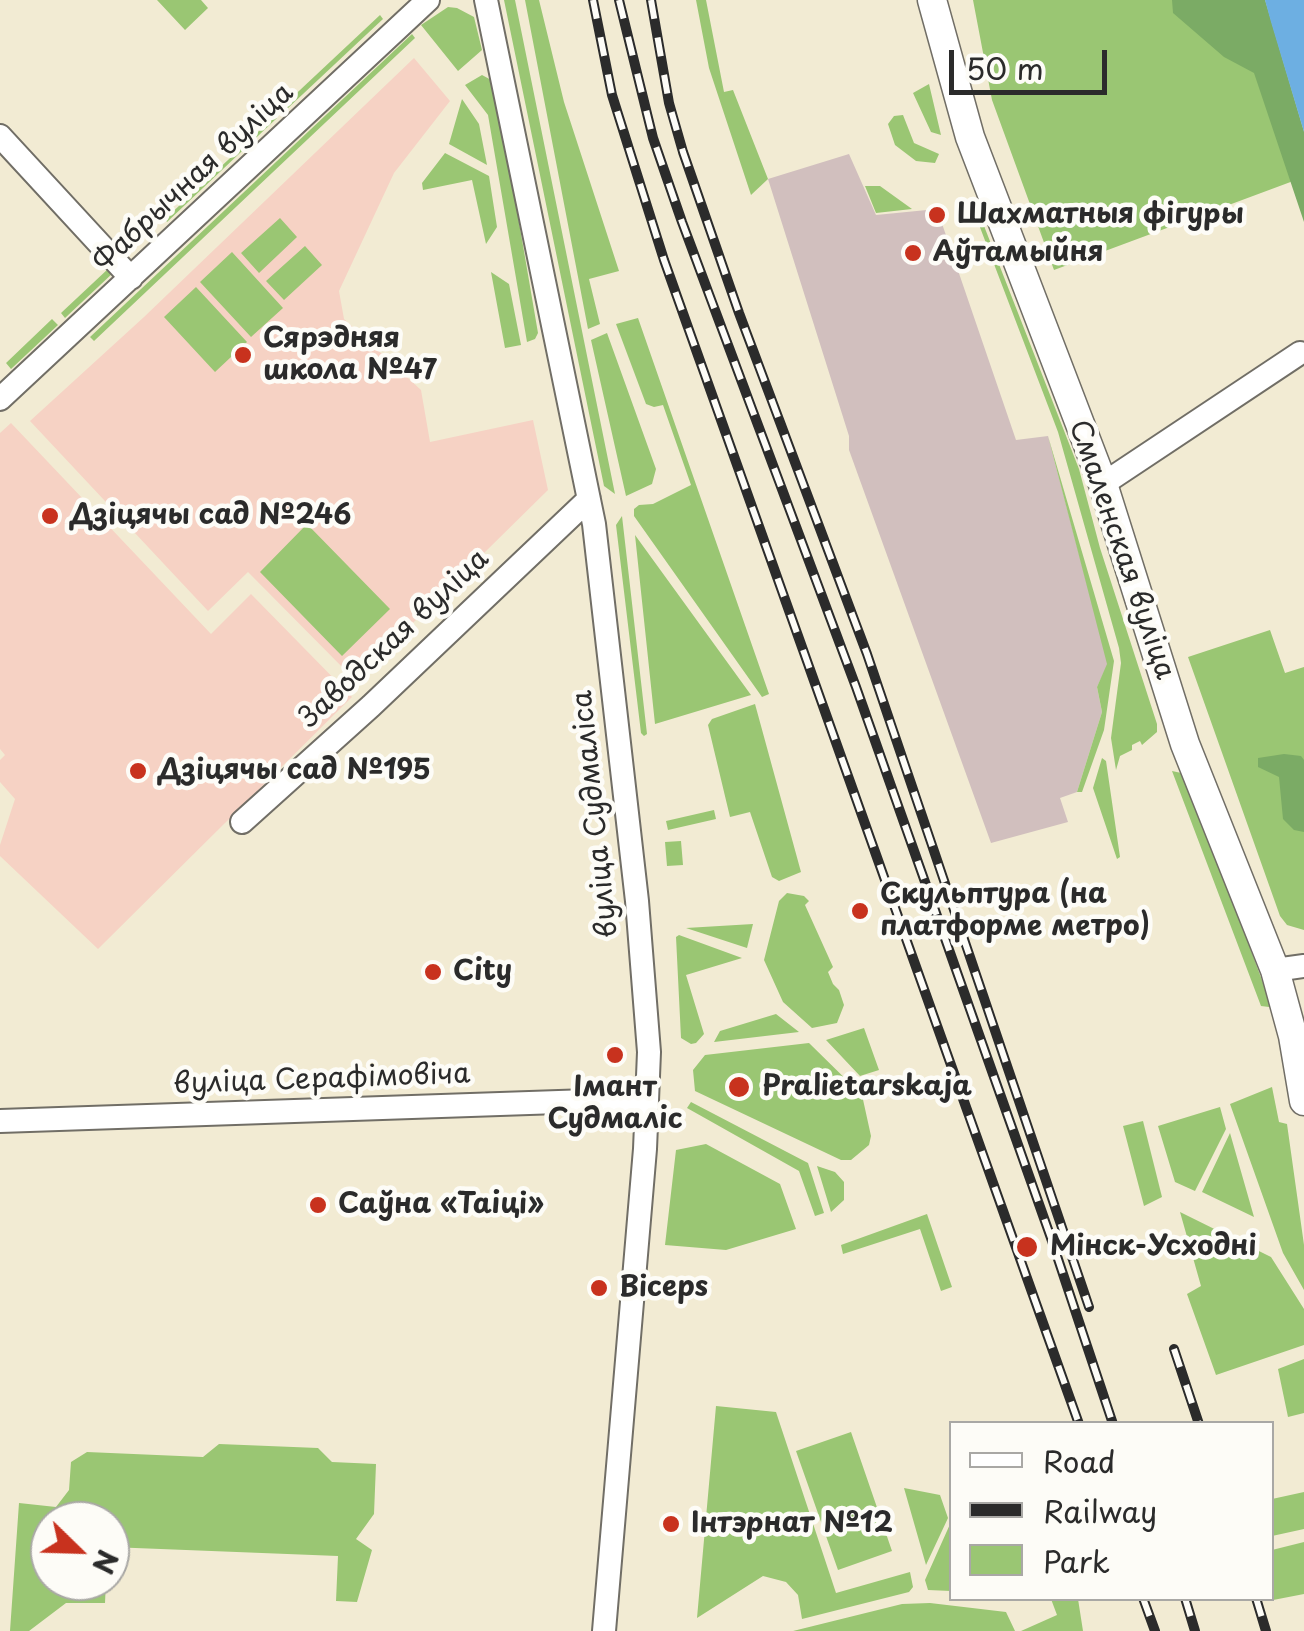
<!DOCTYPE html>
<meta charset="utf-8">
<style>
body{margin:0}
#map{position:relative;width:1304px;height:1631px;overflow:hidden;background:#f2ebd3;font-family:"Playpen Sans",sans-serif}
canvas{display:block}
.legend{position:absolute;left:949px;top:1421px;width:325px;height:180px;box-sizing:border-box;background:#fdfcf7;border:2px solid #a9a8a5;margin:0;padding:12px 18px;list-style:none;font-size:30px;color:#2b2b2b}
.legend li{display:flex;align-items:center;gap:20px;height:50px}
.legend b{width:50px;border:2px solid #a9a8a5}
.north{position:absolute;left:30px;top:1501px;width:100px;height:100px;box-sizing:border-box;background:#fdfcf7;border:2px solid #a9a8a5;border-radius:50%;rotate:113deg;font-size:28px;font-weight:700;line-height:40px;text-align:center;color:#2b2b2b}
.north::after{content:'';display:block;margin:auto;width:35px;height:45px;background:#c8321e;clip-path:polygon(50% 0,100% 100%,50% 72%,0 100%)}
.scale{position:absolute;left:949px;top:50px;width:158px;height:45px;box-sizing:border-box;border:5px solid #2b2b2b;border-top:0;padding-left:12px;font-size:30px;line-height:35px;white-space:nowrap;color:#2b2b2b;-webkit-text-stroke:8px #fdfcf7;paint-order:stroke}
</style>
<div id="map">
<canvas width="1304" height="1631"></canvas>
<ul class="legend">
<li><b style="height:12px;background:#fff"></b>Road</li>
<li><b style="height:12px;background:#2b2b2b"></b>Railway</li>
<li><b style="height:28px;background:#9ac673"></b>Park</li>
</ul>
<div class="north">N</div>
<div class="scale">50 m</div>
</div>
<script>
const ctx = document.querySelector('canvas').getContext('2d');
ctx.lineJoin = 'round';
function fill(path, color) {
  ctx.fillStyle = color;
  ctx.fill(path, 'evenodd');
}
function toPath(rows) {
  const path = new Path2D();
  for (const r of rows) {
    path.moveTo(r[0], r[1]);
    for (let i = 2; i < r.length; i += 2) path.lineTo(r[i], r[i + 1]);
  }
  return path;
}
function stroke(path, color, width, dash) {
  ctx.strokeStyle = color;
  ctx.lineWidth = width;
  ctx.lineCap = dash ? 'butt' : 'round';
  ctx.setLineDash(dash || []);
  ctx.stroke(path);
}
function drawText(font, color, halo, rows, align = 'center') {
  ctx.font = font + ' "Playpen Sans",sans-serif';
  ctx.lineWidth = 9;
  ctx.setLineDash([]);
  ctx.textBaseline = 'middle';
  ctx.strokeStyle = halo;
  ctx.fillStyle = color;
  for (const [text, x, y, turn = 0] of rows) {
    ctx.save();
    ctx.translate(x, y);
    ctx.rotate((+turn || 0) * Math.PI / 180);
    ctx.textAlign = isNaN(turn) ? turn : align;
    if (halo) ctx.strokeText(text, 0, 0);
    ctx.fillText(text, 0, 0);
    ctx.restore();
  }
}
fill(toPath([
 [414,58,450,101,394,173,339,291,344,319,421,390,430,442,533,420,548,490,355,680,248,572,208,611,30,421,144,317],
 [11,423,211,634,251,594,352,697,98,949,0,856,0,845,15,799,0,782,0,760,5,755,0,749,0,433]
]), '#f6d2c4');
fill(toPath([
 [849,154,876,215,937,209,1016,440,1048,436,1108,664,1097,687,1102,712,1077,792,1060,798,1068,822,991,843,849,450,849,436,768,179]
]), '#d1bfbe');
fill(toPath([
 [157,0,201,0,208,8,185,30],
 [504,0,515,0,615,494,604,486],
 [525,0,539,0,564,102,619,271,589,279,600,324,588,329],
 [696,0,706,0,724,92,733,90,768,179,751,195,709,68],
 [973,0,1265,0,1304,132,1304,177,1054,270,992,100],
 [448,7,457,8,474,17,482,50,458,71,421,25],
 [380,15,383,19,287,109,284,105],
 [412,34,415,38,94,341,90,337],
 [482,75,495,82,538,333,535,339,527,342,488,115,465,85],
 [929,84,941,135,931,132,913,93],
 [462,99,479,124,487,165,449,144],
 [903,115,914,143,939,154,935,163,916,161,895,145,888,124,894,116],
 [275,116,277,118,167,222,165,219],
 [445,153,489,176,497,227,486,244,472,180,423,190,422,183],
 [865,186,880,186,912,209,876,213],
 [977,208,1079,469,1100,548,1157,724,1157,732,1142,745,1140,741,1132,745,1132,750,1120,756,1116,770,1111,738,1121,663,1119,648,1058,432,973,209],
 [280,218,297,237,259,273,241,253],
 [305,246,322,265,284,300,266,281],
 [232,252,283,308,251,337,200,282],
 [109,268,114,272,65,318,61,313],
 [491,272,509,284,521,345,505,348],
 [196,287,247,342,215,372,164,317],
 [638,318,769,694,762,697,634,516,634,509,639,505,653,504,691,485,663,405,654,407,646,404,616,324],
 [52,319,58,325,11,369,6,363],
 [607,333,656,469,652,484,626,496,591,340],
 [1048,436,1114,661,1104,730,1082,792,1077,792,1102,712,1097,687,1107,664],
 [622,516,647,734,644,736,641,733,616,525],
 [307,524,390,609,342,656,260,572],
 [635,535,751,695,655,724],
 [1270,630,1285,673,1304,667,1304,930,1287,925,1280,916,1188,657],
 [755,704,801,872,779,881,772,877,750,812,730,817,708,725,712,719],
 [1102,758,1106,761,1120,857,1117,859,1093,788],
 [1172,771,1186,774,1270,1002,1269,1007,1261,1006],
 [714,810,716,819,668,830,666,821],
 [681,841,683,865,667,866,665,842],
 [787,893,804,896,809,901,805,905,833,967,828,972,833,984,839,990,844,1005,837,1023,812,1028,783,1002,764,960,779,901],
 [753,924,747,948,686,928],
 [679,935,742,958,686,975,704,1034,696,1043,691,1044,681,1038,676,937],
 [776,1014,799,1032,714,1042,720,1031],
 [864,1028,879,1070,860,1076,826,1040],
 [809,1043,862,1095,871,1136,869,1145,851,1160,841,1160,695,1091,693,1070,705,1055],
 [1272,1087,1279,1122,1287,1124,1304,1245,1304,1290,1283,1253,1230,1104],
 [691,1102,808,1163,824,1213,815,1216,799,1171,687,1108],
 [1220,1107,1226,1129,1195,1191,1175,1182,1158,1126],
 [1143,1121,1162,1197,1144,1206,1123,1126],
 [1230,1133,1254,1217,1202,1192],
 [706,1144,780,1184,796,1229,726,1250,665,1245,676,1150],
 [817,1166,835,1172,844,1182,844,1200,831,1212],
 [1180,1212,1271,1257,1304,1309,1304,1345,1216,1375,1187,1294,1201,1286],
 [927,1214,952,1287,941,1291,920,1229,843,1254,841,1245],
 [1304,1359,1304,1413,1288,1417,1278,1369],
 [716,1406,776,1412,836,1593,910,1572,913,1587,909,1592,802,1619,798,1595,786,1582,763,1576,697,1618],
 [851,1432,892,1551,838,1570,796,1451],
 [219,1444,318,1448,332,1462,376,1464,374,1514,356,1539,372,1550,357,1602,336,1601,338,1556,110,1547,110,1521,50,1521,50,1581,106,1581,105,1603,66,1603,29,1631,10,1631,19,1503,56,1507,69,1490,71,1462,87,1452,203,1457],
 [904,1488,940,1495,948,1518,926,1565],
 [1304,1492,1304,1529,1272,1536,1272,1499],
 [951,1522,951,1591,928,1590,925,1580],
 [1304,1542,1304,1594,1268,1601,1268,1599,1272,1598,1272,1550],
 [1051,1599,1078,1599,1083,1631,1021,1631,1057,1615],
 [930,1603,1006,1612,1015,1631,793,1631,902,1604]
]), '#9ac673');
fill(toPath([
 [1172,0,1265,0,1304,132,1304,222,1254,73,1224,57,1173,13],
 [1284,754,1301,756,1304,760,1304,832,1294,830,1283,819,1279,777,1258,767,1258,758]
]), '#7bab65');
fill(toPath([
 [1265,0,1304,0,1304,132,1271,22]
]), '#6dafe2');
const minor = toPath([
 [486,0,594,524,637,901,649,1052,645,1149,604,1631],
 [0,136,131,278],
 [0,399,428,0],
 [1103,484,1300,353],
 [242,822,371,706,589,499],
 [1275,970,1304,966],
 [0,1121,647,1099]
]);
const major = toPath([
 [932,0,970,137,1103,484,1185,744,1275,970,1293,1036,1304,1101]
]);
stroke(minor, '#716e66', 26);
stroke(major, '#716e66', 31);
stroke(minor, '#fff', 22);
stroke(major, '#fff', 28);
const rail = toPath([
 [593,0,612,95,664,260,1079,1424],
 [619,0,653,138,682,222,856,687,1051,1238,1113,1424],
 [651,0,669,103,683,152,739,313,867,654,1089,1307],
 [1174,1349,1199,1424],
 [1143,1598,1155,1631],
 [1185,1598,1195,1631],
 [1256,1598,1266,1631]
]);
stroke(rail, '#2b2b2b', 10);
stroke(rail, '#fdfcf7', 6, [19]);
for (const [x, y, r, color] of [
 [937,215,10,"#c8321e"],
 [913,253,10,"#c8321e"],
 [243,355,10,"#c8321e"],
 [50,516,10,"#c8321e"],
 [138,771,10,"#c8321e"],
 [860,911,10,"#c8321e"],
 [433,972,10,"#c8321e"],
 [615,1055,10,"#c8321e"],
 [739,1087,12,"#c8321e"],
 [318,1205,10,"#c8321e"],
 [1027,1247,12,"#c8321e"],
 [599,1288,10,"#c8321e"],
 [671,1524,10,"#c8321e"]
]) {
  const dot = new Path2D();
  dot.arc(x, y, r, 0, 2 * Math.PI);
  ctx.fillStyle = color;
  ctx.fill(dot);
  stroke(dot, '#fdfcf7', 4);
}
drawText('28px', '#2b2b2b', '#fdfcf7', [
 ["Фабрычная вуліца",194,178,-43],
 ["Смаленская вуліца",1121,550,71],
 ["Заводская вуліца",395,639,-43],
 ["вуліца Судмаліса",596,814,-96],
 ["вуліца Серафімовіча",322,1080,-2]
]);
drawText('bold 28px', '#2b2b2b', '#fdfcf7', [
 ["Шахматныя фігуры",957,215],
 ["Аўтамыйня",933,253],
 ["Сярэдняя",263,339],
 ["школа №47",263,371],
 ["Дзіцячы сад №246",70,516],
 ["Дзіцячы сад №195",158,771],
 ["Скульптура (на",880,895],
 ["платформе метро)",880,927],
 ["City",453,972],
 ["Pralietarskaja",762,1087],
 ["Імант",615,1088,"center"],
 ["Судмаліс",615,1120,"center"],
 ["Саўна «Таіці»",338,1205],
 ["Мінск-Усходні",1050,1247],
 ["Biceps",619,1288],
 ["Інтэрнат №12",691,1524]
], 'left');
</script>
